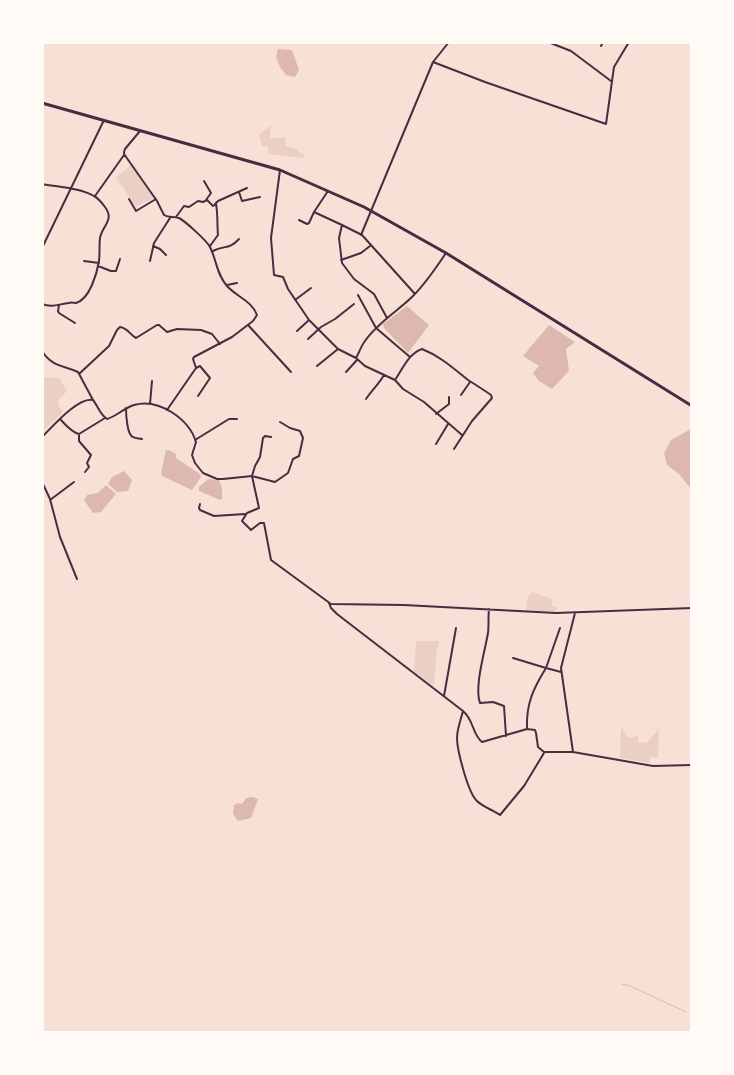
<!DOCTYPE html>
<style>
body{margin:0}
#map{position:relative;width:734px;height:1075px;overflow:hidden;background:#f7e1d7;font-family:Quicksand,sans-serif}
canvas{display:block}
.frame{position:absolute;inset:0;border:44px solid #fffaf5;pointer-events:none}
</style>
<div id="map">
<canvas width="734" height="1075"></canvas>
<div class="frame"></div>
</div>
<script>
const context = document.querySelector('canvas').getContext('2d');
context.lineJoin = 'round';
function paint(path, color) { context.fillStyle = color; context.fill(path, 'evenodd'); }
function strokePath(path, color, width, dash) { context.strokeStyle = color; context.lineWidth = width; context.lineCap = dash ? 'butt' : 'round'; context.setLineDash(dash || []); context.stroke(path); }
paint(new Path2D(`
 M271,125L270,138H286L285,146L297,149L299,152L305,155L303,158L269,154L268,147L262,146L259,135Z
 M131,165L153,198L136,207L116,177Z
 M43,377L59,378L67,391L59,399L58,404L63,412L43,431Z
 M532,592L553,599L552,605L555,607L558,606L555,612L526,610L527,599Z
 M416,641H439V647H437L434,686L414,672Z
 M621,726L628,738L638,736V742L646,743L659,729L658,758L650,757V763L620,758Z`), '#ebcfc5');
paint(new Path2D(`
 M278,49L292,50L299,70L295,77L286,75L280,67L276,57Z
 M407,306L429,325L408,353L384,328L383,324Z
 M549,325L575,342L566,349L569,371L552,389L539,381L533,373L539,366L523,356Z
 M691,429V489L679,474L667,465L664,453L671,440Z
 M166,450H169L176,454V458L200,474L201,477L192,490L162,476L161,473Z
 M124,471L132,480L128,491L117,492L108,484L112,477Z
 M208,479L219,480L222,488V499L220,500L199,491V487Z
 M106,485L116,494L101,512L93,513L84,500L87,495L98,493Z
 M252,797L258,799L251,818L238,821L233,814L234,805L238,803L242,804L246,798Z`), '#dcb8b0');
strokePath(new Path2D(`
 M622,984L630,986L686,1012
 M691,1013L692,1014`), '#dcb8b0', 1);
strokePath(new Path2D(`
 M548,42L571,51L611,81
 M601,46L603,42
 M433,62L485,82L606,124L614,67L629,42
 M140,131L125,149L124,152V154L157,201L164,215C169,218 173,216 179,218C185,221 207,241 210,247C217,261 216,273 227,286C237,297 252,301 257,315L253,321L232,337L194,357L193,359L196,368
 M280,170L271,238L274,275L283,277L288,289L309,320L338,349L356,358C359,353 361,346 365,341C377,323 398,311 413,296C426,283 436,268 446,253
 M204,181L211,193L206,200
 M42,184C58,187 80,188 94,196C98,198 102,203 105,207C115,220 102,226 100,238C99,246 100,253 99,261C97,273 90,299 76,303C74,303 71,302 69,303C59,304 52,308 42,304
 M239,192L242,201L260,197
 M95,196L124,155
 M129,199L136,211L156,199
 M215,204L218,201L247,188
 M314,212L342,225L362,235L415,294
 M176,217L184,206L189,207L198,201L203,202L207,200L213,206L216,204C218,214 217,225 218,235L210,246
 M299,220L307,224L309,223L314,212L328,191
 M342,225L339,238L342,263L354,279L374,294L387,318
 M361,235L433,62L449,42
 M153,246L160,249L166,255
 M42,248L104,120
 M213,251C224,245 229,250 239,239
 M341,260L361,253L370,246
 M84,261L99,263
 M150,261L154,243L170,218
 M98,266L111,271H116L120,259
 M227,285L237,283
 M358,295L376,328L410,357
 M295,300L311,288
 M59,305L58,311L59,313L75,323
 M248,325L291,372
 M297,331L309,320
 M308,339L321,327L335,319L354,304
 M42,351C52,367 63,365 78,372L93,400
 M356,358L365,366L395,380L403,389L424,402L462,435
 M317,366L338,349
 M346,372L357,360
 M79,374L109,346L117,330L120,327C128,328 130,335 136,338L157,325H159L167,332L177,329L201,330L212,334L220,344
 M395,380C402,370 409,353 422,349C440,356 453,368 468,380C476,385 484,390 491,395L492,398L472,421L454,449
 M461,395L470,382
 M366,399C372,390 379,384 384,375
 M150,404L152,381
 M126,408C126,414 127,435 133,437C136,439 139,438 142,439
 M167,410L196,368L200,366L210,378L198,396
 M436,414L449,404V397
 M60,419C66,425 71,432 79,434L105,418
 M79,434V441L91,455L87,463L89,467L85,472
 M42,437C53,426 78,397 93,400C98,406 100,415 107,419C117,416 124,408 134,405C159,398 189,419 196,442L192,455L195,463L203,473L217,479H223L252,476L275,482L288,473L293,459L299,456L303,438L300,431L290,428L280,422
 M271,437L265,436L263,438L260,457L255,466L252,476L259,508L247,513L242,521L251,530L260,523H264L271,560L331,604L404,605L556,613L692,608
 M195,440L229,419H237
 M436,444L448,424
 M42,482L50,499L60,537L77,579
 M50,500L74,482
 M200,504L199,508L200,510L214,516L245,514
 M329,603L331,608L337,614L463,711C474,720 472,734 482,742L527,729L535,730L536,733L538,747L544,752H573L653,766L692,765
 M489,609C488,617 489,625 488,633C485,651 474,687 480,703L493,702L504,706L506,736
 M513,658L546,668L560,628
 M444,696L456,628
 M463,711C461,719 457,729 457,738C457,750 468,793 477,801C483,807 493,810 500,815L524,786L544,753
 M527,729C526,704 533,689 546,668L561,672
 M573,752L561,668L575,613`), '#4a2c40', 2);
strokePath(new Path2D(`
 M42,103L280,170L364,207L446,253L692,406`), '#4a2c40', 3);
</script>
